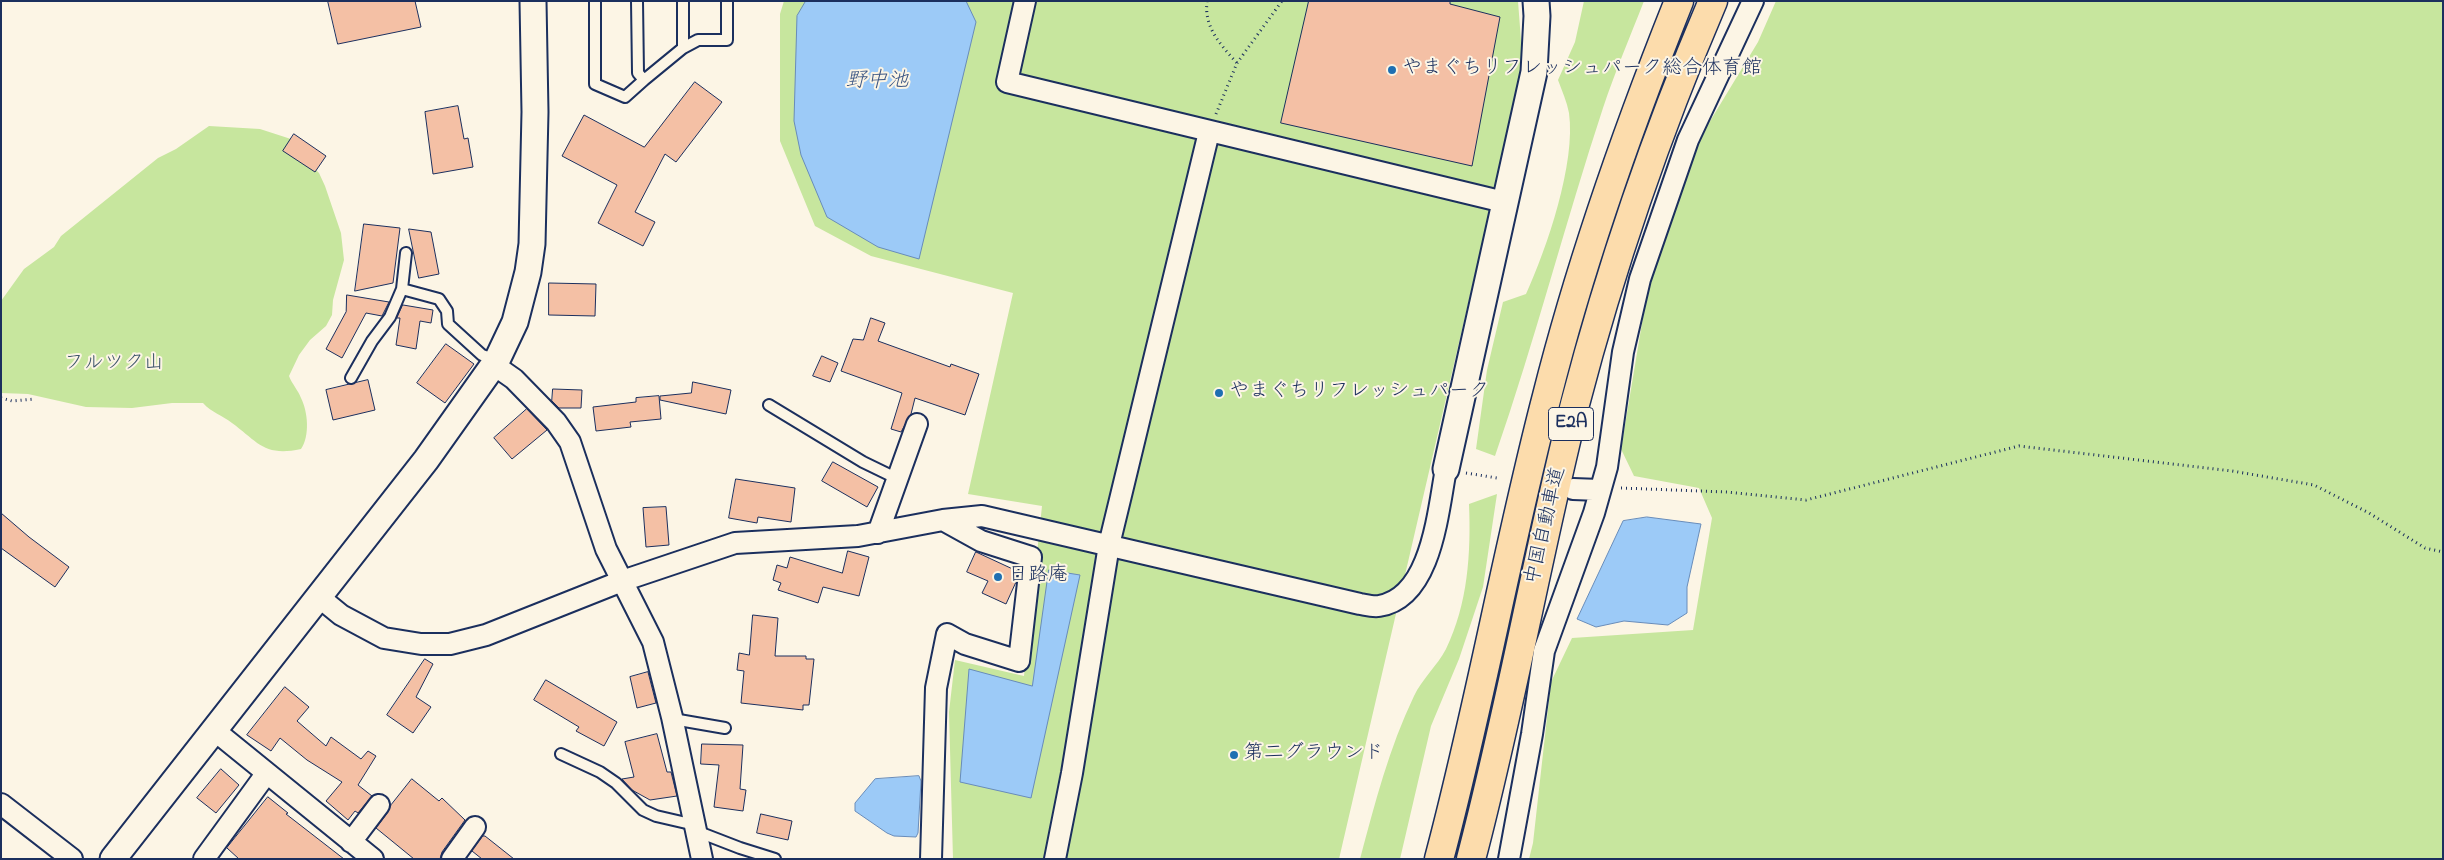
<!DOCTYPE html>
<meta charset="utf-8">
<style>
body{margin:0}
#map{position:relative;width:2444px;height:860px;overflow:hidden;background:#fcf5e5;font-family:"Indie Flower",sans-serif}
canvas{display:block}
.frame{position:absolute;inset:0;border:2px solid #1b2f5e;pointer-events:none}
</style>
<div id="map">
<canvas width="2444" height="860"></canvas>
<div class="frame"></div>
</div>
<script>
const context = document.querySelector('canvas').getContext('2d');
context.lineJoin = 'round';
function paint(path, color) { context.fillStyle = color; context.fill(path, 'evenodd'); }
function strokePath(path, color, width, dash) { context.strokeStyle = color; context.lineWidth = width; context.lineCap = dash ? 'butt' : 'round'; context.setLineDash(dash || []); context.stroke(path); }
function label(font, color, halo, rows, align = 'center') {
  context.font = font + ' "Indie Flower","Klee One",sans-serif'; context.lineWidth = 4; context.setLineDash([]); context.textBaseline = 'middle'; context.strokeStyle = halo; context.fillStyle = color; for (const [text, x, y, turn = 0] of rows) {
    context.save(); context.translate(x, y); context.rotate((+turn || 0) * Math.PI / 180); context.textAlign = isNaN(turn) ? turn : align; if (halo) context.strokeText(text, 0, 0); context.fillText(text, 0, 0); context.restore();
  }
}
paint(new Path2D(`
 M784,1H1518L1523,67L1339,859H953L949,712L955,660L1024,676L1042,506L968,494L1013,293L871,256L815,226L780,141V14Z
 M1584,1H1644C1630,37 1615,72 1603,108C1565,223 1535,341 1495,456L1476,449L1487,370L1503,302L1526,294C1547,248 1576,163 1569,113C1567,102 1562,91 1558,80L1575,42Z
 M1776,1H2443V859H1529L1533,843L1551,682L1572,638L1693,630L1712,518L1699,488L1634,476L1621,449L1647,293L1698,141L1758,42Z
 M209,126L260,129L294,140L300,154L319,173L325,186L341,233L344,260L333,300L332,315L326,326L310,340L299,355L289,376C292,384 298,390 301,398C308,412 310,436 301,449C264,457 258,442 232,423C222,415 212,413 203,403H172L132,408L86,407L28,394L1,393V301L24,269L54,247L61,236L158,158L176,149Z
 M1497,494L1483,587L1459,659L1431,726L1400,859H1360C1375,803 1389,748 1414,696C1422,679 1437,666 1446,649C1468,604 1471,553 1469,504Z`), '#c7e69e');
const water = new Path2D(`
 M806,1H966L976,22L919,259L878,247L827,217L801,155L794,121L797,16Z
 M1647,517L1701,524L1687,587V613L1668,625L1624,621L1596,627L1577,619L1623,521Z
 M1049,570L1080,575L1031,798L960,782L969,669L1032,686Z
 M919,776L921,781L918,833L916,837L894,836L887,833L855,811V803L875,779Z`);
paint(water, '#9ccaf7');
strokePath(water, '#688cba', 1);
const building = new Path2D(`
 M328,1H415L421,27L338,44Z
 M1309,1H1450V4L1500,17L1472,166L1281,123Z
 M695,82L722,102L676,162L665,154L635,212L655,222L643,246L598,223L617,185L562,156L584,115L644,147Z
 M458,106L464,139L468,138L473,167L433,174L425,112Z
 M294,134L326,156L315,172L283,151Z
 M364,224L400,228L393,283L355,291Z
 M409,229L431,232L439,274L419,278Z
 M549,283L596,284L595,316L549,315Z
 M347,295L389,302L382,316L366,313L342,358L326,349L346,312Z
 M403,305L433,310L431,323L420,321L416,349L396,345L400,318H397Z
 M871,318L885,323L878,341L950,367L951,364L979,374L965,415L915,398L911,414L901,432L891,429L902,393L841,371L853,339L863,340Z
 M446,344L474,364L445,403L417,383Z
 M822,356L838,363L830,382L813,376Z
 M368,380L375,410L333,420L326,390Z
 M693,382L731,390L726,414L660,400V396L691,393Z
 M553,389L582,390L581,408H559L552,401Z
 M659,396L661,419L630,422L631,427L596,431L593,407L636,402V398Z
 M527,409L547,430L512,459L494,438Z
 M833,462L878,487L867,507L822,481Z
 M736,479L795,488L791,522L758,517L757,523L729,518Z
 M666,507L669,545L646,547L643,508Z
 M1,513L29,537L69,567L55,587L1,548Z
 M848,551L869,557L859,596L823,587L818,603L778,590L781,583L773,580L777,565L787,568L790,557L842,573Z
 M976,552L1017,571L1016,582L1006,604L982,593L988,581L967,572Z
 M753,615L778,618L775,656H806V659H814L809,705H803V710L741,703L744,671L737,670L739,653L749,655Z
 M425,659L433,664L416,697L431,707L413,733L387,715Z
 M648,672L656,703L637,708L630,677Z
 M546,680L617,722L604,746L576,731L579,727L534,700Z
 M285,687L309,707L297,721L326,746L331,737L361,759L368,751L376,756L358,785L372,796L358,813L355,811L348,820L326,801L342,782L307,760L280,738L271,751L247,735Z
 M657,734L667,772H671L677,796L650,800L632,790L622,779L634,777L625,742Z
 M702,744L743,745L740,789L746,790L743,811L714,807L719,765L701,764Z
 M221,769L239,785L216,813L197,798Z
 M412,779L439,801L442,798L465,820L442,852L440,859H414L376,828L388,812L391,805Z
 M268,797L288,813L286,814L344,859H239L227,848Z
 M761,814L792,821L788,840L757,833Z
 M483,836H485L514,859H482L472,851Z`);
paint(building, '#f4c0a5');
strokePath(building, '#1b2f5e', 1);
const service = new Path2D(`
 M595,1V84L625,97L644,80L638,73L637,1
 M683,1V48
 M644,80L683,48L698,40H727V1
 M402,289L406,253
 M351,378L372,341L390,317L402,289L439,299L447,311L448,324L482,355L497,360
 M769,405L863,462L898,479
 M673,719L725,728
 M561,754L600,772L616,783L643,810L656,816L695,825
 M696,831L740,848L775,859`);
const minor = new Path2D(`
 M1025,1L1007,82L1504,202
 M494,365L514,379L556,422L570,442L606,549L653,642L672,717L702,859
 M1573,489L1600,490
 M878,533L917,424
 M319,597L341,615L384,638L421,644H450L486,635L622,581L735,543L858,536L943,520L982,516L1360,604C1366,605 1373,607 1379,606C1432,598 1438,510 1446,469
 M214,730L373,859
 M1,804L72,859
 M351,842L379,805
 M204,859L266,774
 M452,859L475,827
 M931,859L936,688L947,634L965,644L1019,661L1031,557L981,541L943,520
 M1055,859L1072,773L1109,545L1209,132
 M1509,859L1532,734L1544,651L1594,513L1607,467L1623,352L1640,279L1688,140L1753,1`);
const tertiary = new Path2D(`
 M1446,469L1534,72L1537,16L1536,1
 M113,859L426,460L497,360L515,322L528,272L532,244L535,112L533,1`);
const motorway = new Path2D(`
 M1439,859C1480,706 1507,549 1547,396C1581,261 1627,131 1679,1
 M1471,859C1511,708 1537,555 1575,404C1611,266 1657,132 1713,1`);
strokePath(service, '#1b2f5e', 14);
strokePath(minor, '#1b2f5e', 24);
strokePath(tertiary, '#1b2f5e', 29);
strokePath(motorway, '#1b2f5e', 31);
strokePath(new Path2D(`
 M1207,1C1204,28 1220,44 1237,63
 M1216,114L1237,63L1282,1
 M1,398L12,401L35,399
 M1466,473L1497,478
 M1621,488L1726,492L1806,500L2019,446L2232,471L2314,485L2369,513L2425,548L2443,552`), '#1b2f5e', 3, [1, 4]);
strokePath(service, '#fcf5e5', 10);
strokePath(minor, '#fcf5e5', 20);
strokePath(tertiary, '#fcf5e5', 25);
strokePath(motorway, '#fcdcac', 28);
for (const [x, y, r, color] of [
 [1392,70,5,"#1f6fb2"],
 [1219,393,5,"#1f6fb2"],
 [998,577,5,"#1f6fb2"],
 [1234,755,5,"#1f6fb2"]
]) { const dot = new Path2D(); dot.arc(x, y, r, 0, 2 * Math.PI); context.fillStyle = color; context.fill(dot); strokePath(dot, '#fcf5e5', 2); }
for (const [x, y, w] of [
 [1571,424,45]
]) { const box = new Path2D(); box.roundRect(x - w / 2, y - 16.5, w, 33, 4); context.fillStyle = '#fcf5e5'; context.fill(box); strokePath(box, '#1b2f5e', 1); }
label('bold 19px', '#1b2f5e', null, [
 ["E2A",1571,424]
]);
label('20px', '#1b2f5e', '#fcf5e5', [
 ["やまぐちリフレッシュパーク総合体育館",1402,70],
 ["やまぐちリフレッシュパーク",1229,393],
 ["日路庵",1008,577],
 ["第二グラウンド",1244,755]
], 'left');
label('20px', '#3d546b', '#fcf5e5', [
 ["フルツク山",114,365]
]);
label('20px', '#1b2f5e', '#fcf5e5', [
 ["中国自動車道",1547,526,-77]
]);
label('italic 21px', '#3b5684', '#fcf5e5', [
 ["野中池",877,83]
]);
</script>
